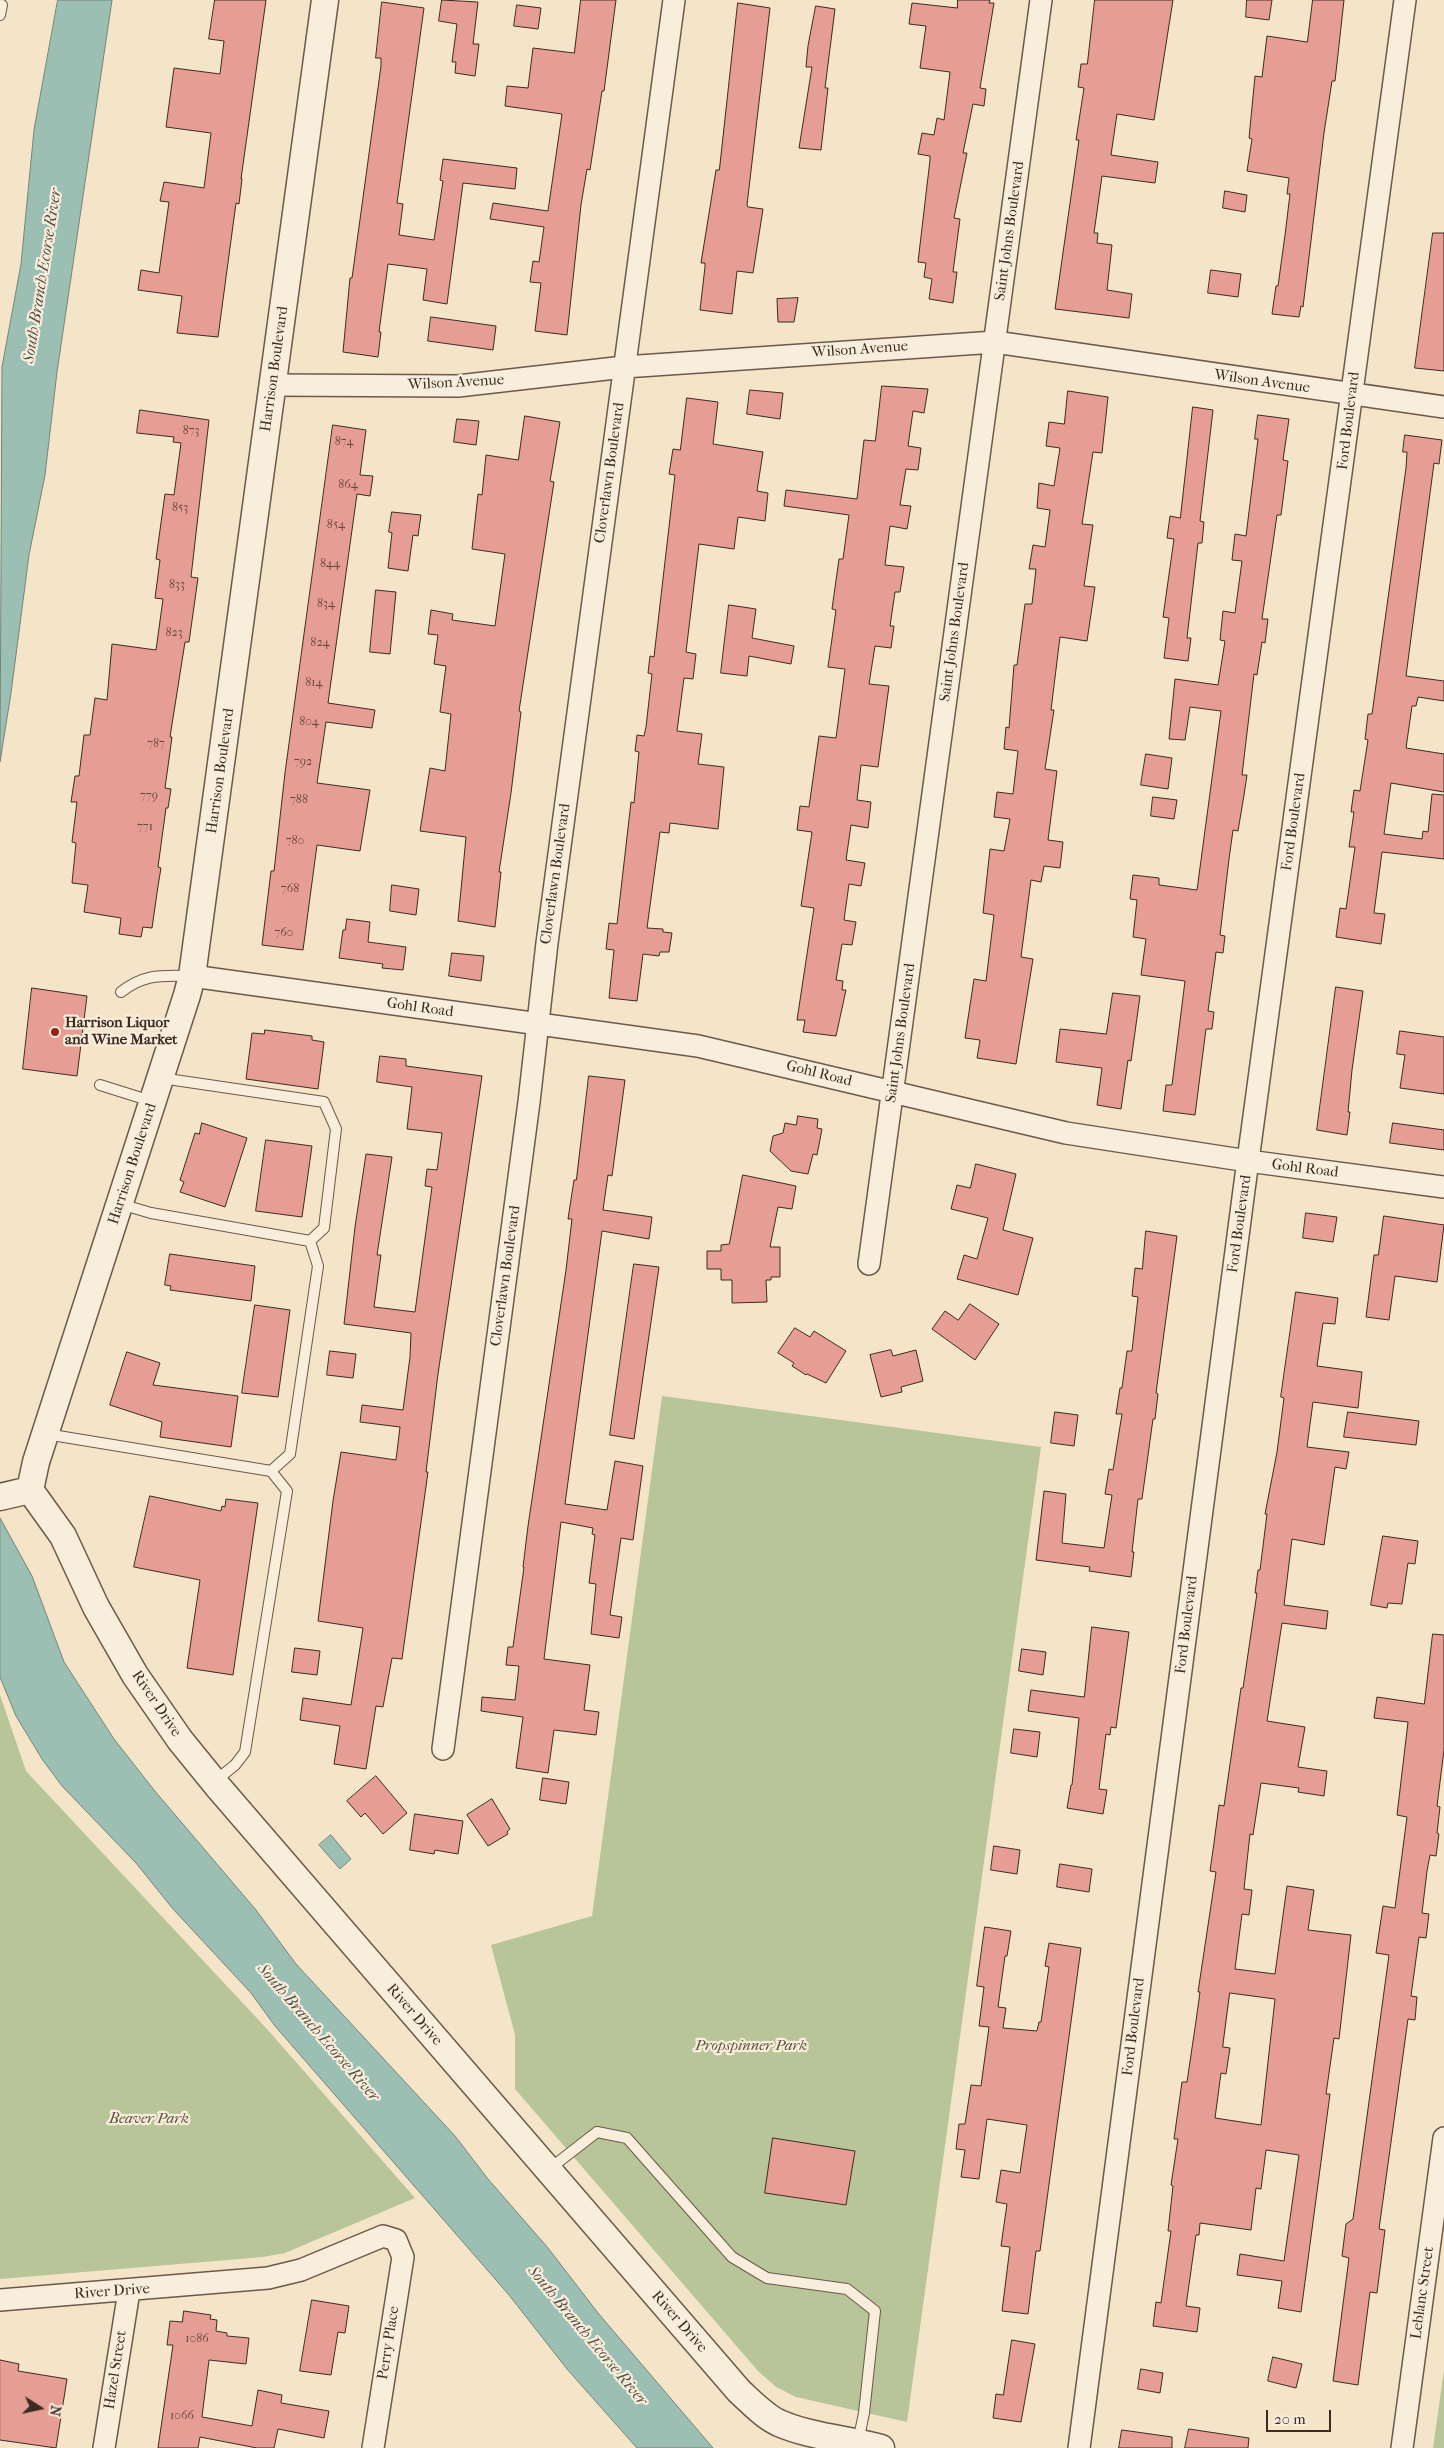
<!DOCTYPE html>
<style>
body{margin:0}
#map{position:relative;width:1444px;height:2448px;overflow:hidden;background:#f4e5c8;font-family:"IM FELL French Canon",serif}
canvas{display:block}
.north{position:absolute;left:15px;top:2383px;width:50px;height:50px;-webkit-text-stroke:4px #f8eedb;paint-order:stroke;rotate:100deg;font-size:14px;font-weight:700;line-height:20px;text-align:center;color:#3d2a20}
.north::after{content:'';display:block;margin:auto;width:18px;height:22px;background:#3d2a20;clip-path:polygon(50% 0,100% 100%,50% 72%,0 100%)}
.scale{position:absolute;left:1266px;top:2410px;width:65px;height:22px;box-sizing:border-box;border:2px solid #3d2a20;border-top:0;padding-left:6px;font-size:15px;line-height:18px;white-space:nowrap;color:#3d2a20;-webkit-text-stroke:4px #f8eedb;paint-order:stroke}
</style>
<div id="map">
<canvas width="1444" height="2448"></canvas>
<div class="north">N</div>
<div class="scale">20 m</div>
</div>
<script>
const context = document.querySelector('canvas').getContext('2d');
context.lineJoin = 'round';
function paint(path, color) { context.fillStyle = color; context.fill(path, 'evenodd'); }
function strokePath(path, color, width, dash) { context.strokeStyle = color; context.lineWidth = width; context.lineCap = dash ? 'butt' : 'round'; context.setLineDash(dash || []); context.stroke(path); }
function label(font, color, halo, rows, align = 'center') {
  context.font = font + ' "IM FELL French Canon",serif'; context.lineWidth = 4.5; context.setLineDash([]); context.textBaseline = 'middle'; context.strokeStyle = halo; context.fillStyle = color; for (const [text, x, y, turn = 0] of rows) {
    context.save(); context.translate(x, y); context.rotate((+turn || 0) * Math.PI / 180); context.textAlign = isNaN(turn) ? turn : align; if (halo) context.strokeText(text, 0, 0); context.fillText(text, 0, 0); context.restore();
  }
}
paint(new Path2D(`
 M662,1396L1041,1447L907,2422L796,2397L776,2387L758,2371L515,2089V2035L491,1945L592,1916Z
 M0,1695L26,1771L267,2029L415,2198L285,2253L263,2257L0,2279Z
 M1444,2370V2448H1433Z`), '#b8c599');
const water = new Path2D(`
 M58,0H112L57,372L45,475L29,555L11,693L0,762L2,367L21,264L34,130Z
 M0,1518L32,1576L64,1662L114,1739L154,1790L256,1910L296,1964L455,2136L488,2179L548,2248L598,2313L713,2448H637L567,2369L509,2295L275,2026L251,1993L173,1909L136,1863L62,1786L42,1759L16,1716L0,1677Z
 M331,1835L351,1859L340,1869L319,1845Z`);
paint(water, '#9cbfb4');
strokePath(water, '#768379', 1);
const building = new Path2D(`
 M215,0H266L241,179H242L239,204L236,203L218,337L177,333L182,296L138,290L141,270L159,273L169,202L160,201L164,182L204,188L211,133L166,127L174,68L220,74L224,41L209,39Z
 M442,0L478,2L473,44H479L475,76L455,73L456,62H452L457,24L439,21Z
 M581,0H616L604,91H602L590,170L587,169L581,205L567,335L535,331L541,283L530,282L533,261L539,262L544,227L490,219L493,203L548,211L562,114L505,106L507,86L528,88L533,48L574,53Z
 M958,0H990L989,3H994L980,88L986,89L984,106L973,104L963,153H967L954,218L960,219L953,272H957L953,303L929,299L932,279L924,277L926,263L918,262L930,160V156L918,154L922,133L934,135L937,118L944,120L950,72L920,68L926,26L909,24L912,3L957,8Z
 M1095,0H1173L1154,120L1117,114L1111,155L1158,162L1155,183L1102,176L1094,233H1098L1097,243L1112,245L1107,290L1132,294L1129,318L1055,309L1079,140H1076L1084,88L1078,87L1081,64H1087Z
 M1247,0H1272L1269,20L1246,17Z
 M1313,0H1344L1335,81H1332L1324,133L1303,307L1301,306L1299,317L1272,314L1276,286H1278L1285,235L1290,194H1287L1289,178L1247,171L1252,139L1249,138L1255,76L1262,77L1267,36L1307,42Z
 M382,2L424,8L397,203L403,204L399,235L434,240L443,181L440,180L443,159L517,168L515,189L463,183L447,304L423,300L427,269L388,264L379,332H381L378,357L343,352L350,278H352L381,66V58H376Z
 M738,3L770,8L747,205L748,207L763,209L753,273L737,271L732,314L700,310L705,267V263H701L716,170H719Z
 M517,5L541,8L538,29L514,26Z
 M816,6L835,9L825,88H828L821,150L799,148L812,67H806L808,46Z
 M1225,191L1247,195L1245,212L1223,208Z
 M1433,233H1444V371L1415,368Z
 M1211,270L1241,274L1238,297L1208,293Z
 M798,298L794,322H778L777,299Z
 M431,317L496,326L493,350L428,341Z
 M882,386L928,389L924,413L913,411L908,446L921,448L918,470L906,469L900,505L911,506L907,529L890,526L885,565L904,567L900,592H895L890,626H894L891,648L875,646L869,684L889,686L878,767L861,765L857,800L871,802L868,828L851,825L846,860L865,863L861,886L849,884L844,920L856,922L852,945L842,944L836,980L843,981L842,990H846L836,1036L803,1032L805,1020H797L814,908L801,906L812,832L797,830L800,806L809,807L819,736L836,738L845,669L828,667L836,610L832,609L839,559H843L849,515L784,506L786,490L857,499L864,440L875,441Z
 M750,390L783,393L780,419L747,414Z
 M1068,391L1108,397L1102,453L1093,452L1082,524L1093,525L1084,586L1095,587L1087,641L1060,637L1051,710H1054L1045,769L1057,771L1048,840L1063,842L1060,868L1044,866L1041,882L1031,880L1021,957L1033,959L1016,1064L977,1058L980,1040L965,1038L974,979L986,981L994,915L983,913L990,849L1004,851L1010,819L994,817L997,792L1013,794L1018,751L1004,749L1006,727L1009,728L1014,665H1017L1025,604H1032L1036,569H1029L1033,545L1045,547L1050,510L1037,508L1039,483L1054,486L1060,448L1046,446L1049,422L1064,424Z
 M687,398L718,402L713,444L763,452L757,491L768,493L765,521L738,517L734,549L699,544L686,652L696,654L693,679L684,678L677,731L702,734L698,764L724,767L718,829L670,823L669,833L660,832L647,928L663,929V932L672,933L669,952H660L659,956L643,954L637,1001L609,998L614,950L606,949L609,923L617,924L631,802L634,803L639,752L635,751L637,735L644,736L646,727L652,674L648,673L650,656L654,657L655,648L675,475L669,474L673,449L680,450Z
 M1193,407L1213,410L1200,521L1204,522L1202,543H1198L1187,638H1191L1188,661L1164,658L1169,618L1163,617L1174,539L1167,538L1170,516L1180,518Z
 M140,410L209,420L191,577L198,578L189,642H185L170,737H172L165,788L171,789L168,808H166L158,867L161,868L158,886L152,928L143,927L141,937L119,934L121,918L84,912L88,885L72,883L76,843L72,842L77,802H71L75,776H79L84,735H90L95,698L107,700L112,644L156,650L163,599L155,598L160,560L156,559L165,494L174,495L181,443L173,442L174,437L137,433Z
 M1258,415L1289,419L1283,460L1288,461L1281,515H1277L1262,619H1268L1265,643L1262,642L1257,675L1254,674L1242,775H1247L1244,795L1238,831L1233,830L1229,859L1220,935L1225,936L1223,953L1216,952L1215,961L1208,1011L1214,1012L1212,1029H1206L1195,1115L1163,1111L1166,1085H1172L1185,981L1141,975L1146,939L1133,937L1137,900L1130,899L1133,875L1159,878V885L1197,890L1221,711L1190,707L1185,740L1169,739L1175,679L1218,685L1225,641L1220,640L1223,611L1235,613L1242,561L1232,560L1235,534L1246,536L1258,439H1255Z
 M525,416L560,422L550,481L554,482L519,711L521,712L511,793L499,872H501L495,927L458,921L466,837L420,831L430,768L445,771L451,714L440,712L446,666L434,664L438,635L428,634L431,610L453,614L452,620L495,626L505,554L472,549L478,494L482,495L486,455L518,460Z
 M457,419L479,421L476,445L454,442Z
 M333,425L366,430L360,475L373,476L370,496L357,494L328,703L375,710L372,728L326,722L317,783L370,790L360,851L317,845L303,950L262,945L271,871H274L285,773Z
 M1405,435L1442,440L1439,464L1434,463L1406,676L1444,681V701L1418,697L1416,706H1412L1406,748L1444,754V792L1391,783L1384,834L1422,839L1423,831L1428,832L1432,794L1444,795V859L1382,852L1374,913L1385,914L1381,944L1336,937L1340,908L1346,909L1355,847H1349L1354,812H1351L1354,790L1360,791L1368,740L1365,739L1368,714H1372L1406,468L1407,452H1403Z
 M392,512L421,515L418,536L413,535L408,571L388,568L392,533L389,532Z
 M376,590L396,592L390,654L370,652Z
 M729,605L756,609L752,638L794,646L791,664L749,656L747,676L721,673Z
 M1146,754L1172,758L1168,789L1141,785Z
 M1153,797L1177,800L1174,819L1151,816Z
 M392,885L419,889L416,915L390,911Z
 M347,919L370,922L368,942L406,947L403,970L382,968L383,964L339,958L343,930H345Z
 M452,953L484,956L481,981L449,976Z
 M1336,987L1363,991L1352,1070L1348,1112H1350L1347,1135L1317,1130Z
 M32,988L87,996L77,1076L23,1069Z
 M1113,993L1140,996L1131,1061L1128,1060L1121,1109L1097,1105L1102,1068L1056,1062L1060,1029L1106,1034Z
 M265,1030L312,1036V1040L324,1042L318,1089L246,1079L252,1033L264,1034Z
 M1400,1031L1444,1037V1094L1400,1088L1405,1055L1397,1054Z
 M380,1056L406,1059V1066L482,1076L438,1374L426,1472H428L402,1659L392,1658L383,1707L376,1706L366,1769L334,1764L340,1726L300,1720L303,1698L351,1705L363,1628L318,1621L333,1501L341,1452L396,1460L400,1427L360,1422L362,1405L403,1410L410,1357L411,1333L344,1324L355,1227L366,1154L392,1157L377,1255H381L374,1307L415,1312L432,1187L425,1186L427,1169L437,1170L442,1133L407,1129L412,1087L377,1082Z
 M589,1076L625,1080L612,1176L608,1175L603,1210L652,1217L649,1239L602,1231L565,1504L607,1510L615,1461L643,1466L633,1540L621,1538L610,1615L622,1617L619,1638L591,1634L596,1584L589,1583L595,1535L592,1534L593,1528L561,1522L544,1659L590,1665L584,1710L599,1712L596,1735L554,1730L548,1773L516,1768L523,1717L481,1711L482,1697L515,1700L519,1666L506,1665L508,1647H513L524,1567H523L528,1526L566,1270L572,1219H568L574,1180H576Z
 M798,1116L818,1119L817,1128L822,1129L817,1155L813,1154L808,1174L791,1171L770,1151L773,1136L783,1133L785,1123L796,1125Z
 M202,1123L247,1138L225,1207L180,1192L184,1182L180,1180L195,1133L199,1134Z
 M1393,1123L1444,1130V1150L1390,1143Z
 M266,1140L312,1146L302,1217L256,1211Z
 M976,1164L1016,1174L1003,1230L1033,1238L1018,1295L957,1279L964,1255L977,1259L988,1218L951,1209L957,1185L970,1188Z
 M743,1175L796,1186L792,1209L778,1207L770,1247H780V1277H771V1280H766L767,1302L732,1303V1280H721V1269H707V1251H721V1245L729,1244Z
 M1306,1213L1337,1217L1333,1242L1303,1238Z
 M1384,1216L1444,1225L1437,1282L1395,1276L1389,1320L1366,1317L1374,1255H1378Z
 M1146,1231L1177,1236L1156,1393L1158,1394L1155,1419H1153L1142,1499H1138L1132,1552H1134L1131,1577L1089,1571L1090,1567L1036,1560L1044,1491L1066,1494L1062,1543L1104,1548L1112,1495L1105,1494L1109,1469L1113,1470L1122,1414H1116L1120,1388H1122L1127,1351H1132L1138,1297L1132,1296L1135,1268L1142,1269Z
 M170,1254L255,1266L251,1301L170,1290L171,1286L165,1285Z
 M634,1264L659,1267L634,1439L610,1435Z
 M1296,1292L1338,1298L1335,1324L1323,1323L1317,1366L1362,1372L1358,1408L1313,1402L1307,1447L1349,1452L1346,1469L1335,1467L1324,1545L1292,1539L1284,1605L1328,1611L1326,1629L1282,1623L1267,1721L1305,1727L1298,1767L1327,1771L1324,1796L1298,1792L1299,1788L1261,1783L1253,1835L1250,1834L1244,1889L1252,1890L1249,1915L1242,1914L1235,1969L1275,1974L1287,1886L1314,1890L1308,1930L1351,1935L1339,2039L1334,2038L1326,2094H1330L1301,2312L1278,2308L1282,2281L1237,2275L1240,2254L1284,2261L1299,2155L1266,2150L1261,2189L1256,2188L1251,2230L1200,2223L1199,2235H1196L1186,2306L1200,2308L1197,2332L1153,2326L1156,2302L1161,2303L1171,2231H1168L1173,2186L1171,2185L1178,2139H1174L1182,2082H1187L1196,2021L1200,1992H1198L1216,1872L1210,1871L1214,1843L1219,1805L1224,1806L1241,1688H1243L1257,1593H1255L1258,1570H1260L1267,1514H1265L1277,1452L1284,1398L1281,1397ZM1230,1993L1275,1999L1261,2125L1215,2118L1221,2073L1226,2074L1230,2048L1223,2047Z
 M970,1304L999,1324L975,1360L932,1329L945,1311L958,1320Z
 M255,1305L290,1310L278,1397L242,1393Z
 M795,1328L810,1337L814,1331L846,1351L826,1383L807,1374L806,1375L792,1366L794,1363L778,1353Z
 M891,1350L893,1356L916,1350L923,1381L901,1387L902,1392L881,1397L870,1355Z
 M330,1351L356,1354L353,1378L327,1375Z
 M127,1352L160,1363L153,1385L238,1396L231,1447L160,1437L162,1422L110,1405Z
 M1055,1412L1078,1415L1074,1446L1051,1443Z
 M1348,1412L1419,1421L1416,1445L1344,1437Z
 M150,1496L221,1511L222,1506L225,1507L226,1499L258,1503L233,1675L187,1668L200,1580L134,1567Z
 M1383,1536L1418,1541L1415,1564L1408,1563L1402,1604L1388,1603L1387,1608L1371,1605Z
 M1092,1627L1129,1632L1116,1728L1111,1727L1110,1735L1106,1734L1099,1789L1107,1790L1103,1814L1067,1808L1071,1785H1072L1079,1718L1028,1711L1031,1690L1084,1697Z
 M1433,1634L1444,1635V1750L1437,1806L1440,1807L1437,1833L1439,1834L1436,1856L1430,1855L1427,1871L1422,1913L1429,1914L1426,1938L1419,1937L1411,1996L1417,1997L1415,2020L1408,2019L1379,2229L1385,2230L1377,2293L1370,2292L1358,2385L1333,2381L1349,2258L1342,2256L1346,2224L1353,2219L1389,1955L1376,1953L1383,1906L1395,1908L1407,1817L1397,1815L1408,1722L1374,1718L1377,1697L1424,1704Z
 M295,1648L320,1651L317,1675L292,1672Z
 M1022,1649L1046,1652L1043,1675L1019,1671Z
 M1014,1729L1040,1732L1037,1757L1011,1753Z
 M376,1776L407,1813L383,1834L365,1813L361,1817L347,1801Z
 M543,1778L569,1782L566,1804L540,1800Z
 M492,1799L510,1829L507,1832L508,1834L488,1846L467,1815Z
 M415,1814L463,1821L458,1854L435,1850L434,1854L410,1850Z
 M994,1846L1020,1850L1017,1874L991,1870Z
 M1060,1864L1092,1869L1089,1892L1057,1887Z
 M985,1927L1011,1931L1007,1956H1005L998,2007L1006,2008L1003,2028L1037,2031L1039,2022H1041L1049,1967L1045,1966L1049,1943L1081,1948L1040,2251H1036L1028,2314L1002,2311L1010,2247L1001,2246L1007,2204L996,2202L1001,2170L1020,2173L1027,2125L987,2119L979,2179L961,2177L965,2150L956,2149L959,2124H965L971,2085L981,2086L989,2027L979,2026L984,1987L977,1986Z
 M773,2138L855,2151L846,2205L765,2193Z
 M312,2300L349,2306L345,2333L338,2332L331,2375L300,2371Z
 M184,2311L211,2315L210,2319L217,2320L216,2331L227,2333V2336L249,2338L246,2364L209,2360L202,2417L252,2426L258,2390L282,2395L281,2403L329,2411L324,2438L278,2429L274,2448H257L200,2437L198,2448H158L173,2345H167L170,2321L182,2322Z
 M1012,2340L1035,2344L1021,2422L993,2418L996,2394L1003,2395Z
 M1273,2357L1302,2364L1296,2388L1268,2381Z
 M0,2360L19,2364L18,2371L67,2379L56,2448L0,2440Z
 M1141,2369L1163,2373L1160,2393L1138,2389Z
 M1189,2429L1249,2438L1248,2448H1185Z
 M1122,2430L1172,2437V2448H1119Z`);
paint(building, '#e69d94');
strokePath(building, '#3d2a20', 1);
const service = new Path2D(`
 M0,5H2L0,15
 M121,992C145,973 162,976 191,976
 M161,1078L324,1102L336,1129L324,1228L310,1241
 M100,1085L151,1101
 M120,1204L151,1213L310,1241L318,1266L290,1454L271,1471
 M46,1434L271,1471L287,1491L245,1752L235,1765L215,1781
 M548,2170L597,2132L627,2138L732,2257L767,2278L847,2289L875,2311L864,2413L858,2442`);
const minor = new Path2D(`
 M272,385L458,386L624,367L995,342L1444,407
 M192,976L698,1046L1066,1133L1248,1161L1444,1187
 M869,1264L1041,0
 M443,1749L529,1102L547,943L674,0
 M0,2300L268,2278L301,2270L383,2236L396,2240L403,2257L373,2448
 M104,2448L129,2291
 M1079,2448L1244,1190L1405,0
 M1402,2448L1444,2138`);
const tertiary = new Path2D(`
 M30,1490L36,1462L187,995L192,976L325,0
 M30,1490L63,1536L96,1607L135,1675L180,1740L219,1788L739,2391C751,2402 764,2416 779,2423C811,2437 848,2439 881,2448
 M0,1497L30,1490`);
strokePath(service, '#6b594a', 12);
strokePath(minor, '#6b594a', 24);
strokePath(tertiary, '#6b594a', 29);
strokePath(service, '#f8eedb', 10);
strokePath(minor, '#f8eedb', 21);
strokePath(tertiary, '#f8eedb', 26);
for (const [x, y, r, color] of [
 [55,1032,5,"#8f2418"]
]) { const dot = new Path2D(); dot.arc(x, y, r, 0, 2 * Math.PI); context.fillStyle = color; context.fill(dot); strokePath(dot, '#f8eedb', 2); }
label('12px', '#67473d', null, [
 ["873",191,431],
 ["874",344,442],
 ["864",348,485],
 ["853",180,508],
 ["854",336,525],
 ["844",330,564],
 ["833",177,585],
 ["834",326,604],
 ["823",174,633],
 ["824",320,643],
 ["814",314,683],
 ["804",309,722],
 ["787",156,744],
 ["792",303,762],
 ["779",149,796],
 ["788",299,800],
 ["771",145,827],
 ["780",295,841],
 ["768",290,889],
 ["760",284,933],
 ["1086",197,2339],
 ["1066",182,2416]
]);
label('15px', '#3d2a20', '#f8eedb', [
 ["Saint Johns Boulevard",1010,231,-82],
 ["Wilson Avenue",860,350,-4],
 ["Harrison Boulevard",275,369,-82],
 ["Wilson Avenue",1262,382,8],
 ["Wilson Avenue",456,383,-3],
 ["Ford Boulevard",1349,421,-83],
 ["Cloverlawn Boulevard",610,473,-82],
 ["Saint Johns Boulevard",955,632,-82],
 ["Harrison Boulevard",221,771,-82],
 ["Ford Boulevard",1294,822,-82],
 ["Cloverlawn Boulevard",556,874,-82],
 ["Gohl Road",420,1008,8],
 ["Saint Johns Boulevard",901,1033,-82],
 ["Gohl Road",819,1074,14],
 ["Harrison Boulevard",133,1164,-72],
 ["Gohl Road",1305,1169,7],
 ["Ford Boulevard",1240,1224,-82],
 ["Cloverlawn Boulevard",506,1276,-82],
 ["Ford Boulevard",1187,1625,-83],
 ["River Drive",156,1704,56],
 ["River Drive",414,2015,49],
 ["Ford Boulevard",1134,2027,-83],
 ["River Drive",112,2292,-4],
 ["Leblanc Street",1423,2293,-82],
 ["River Drive",679,2322,49],
 ["Perry Place",389,2343,-81],
 ["Hazel Street",116,2370,-81]
]);
label('bold 15px', '#3d2a20', '#f8eedb', [
 ["Harrison Liquor",65,1023],
 ["and Wine Market",65,1040]
], 'left');
label('italic 15px', '#5c513e', '#f8eedb', [
 ["Propspinner Park",751,2046],
 ["Beaver Park",149,2119]
]);
label('italic 16px', '#554f45', '#f8eedb', [
 ["South Branch Ecorse River",43,276,-81],
 ["South Branch Ecorse River",318,2033,49],
 ["South Branch Ecorse River",587,2336,50]
]);
</script>
